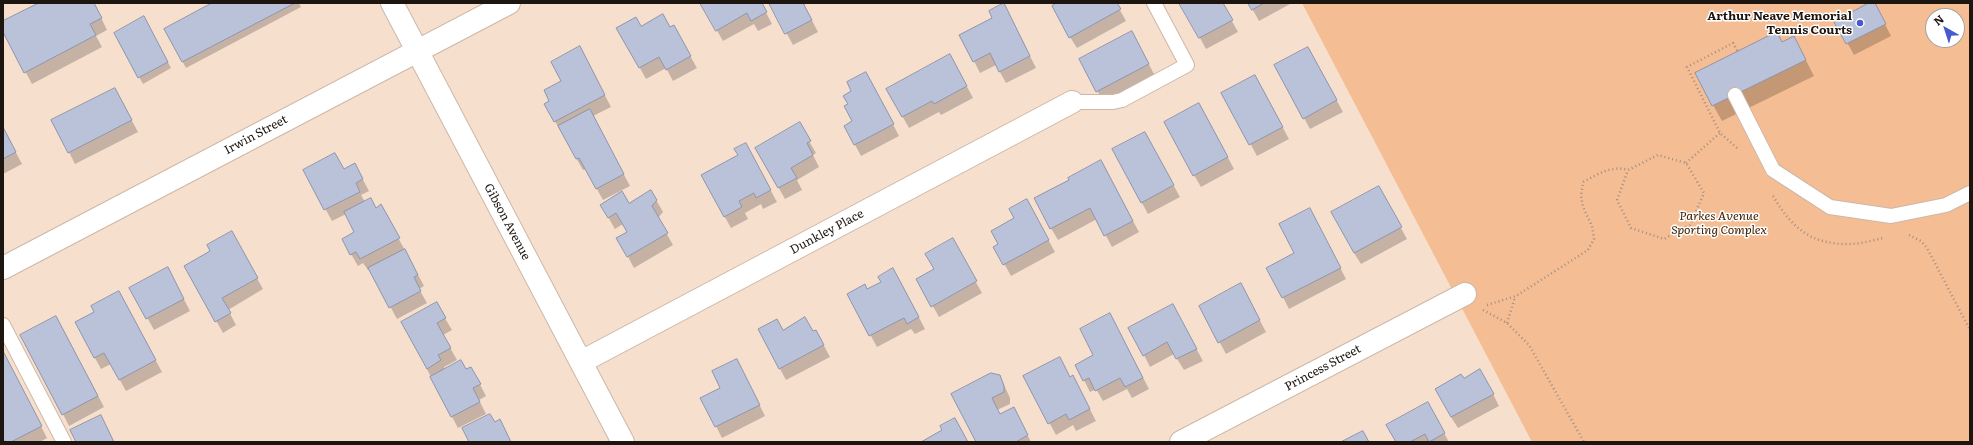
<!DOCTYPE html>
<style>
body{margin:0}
#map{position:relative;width:1973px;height:445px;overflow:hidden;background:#f7dfce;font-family:Literata,serif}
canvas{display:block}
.frame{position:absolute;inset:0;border:4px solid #1d150f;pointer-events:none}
.north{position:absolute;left:1925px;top:8px;width:40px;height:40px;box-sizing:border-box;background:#fff;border:1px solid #a5a19f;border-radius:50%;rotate:321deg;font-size:11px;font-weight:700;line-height:16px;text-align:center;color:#1d150f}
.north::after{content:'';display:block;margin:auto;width:14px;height:18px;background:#465bcf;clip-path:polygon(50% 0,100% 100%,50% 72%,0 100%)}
</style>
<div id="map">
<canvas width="1973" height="445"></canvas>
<div class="frame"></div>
<div class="north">N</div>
</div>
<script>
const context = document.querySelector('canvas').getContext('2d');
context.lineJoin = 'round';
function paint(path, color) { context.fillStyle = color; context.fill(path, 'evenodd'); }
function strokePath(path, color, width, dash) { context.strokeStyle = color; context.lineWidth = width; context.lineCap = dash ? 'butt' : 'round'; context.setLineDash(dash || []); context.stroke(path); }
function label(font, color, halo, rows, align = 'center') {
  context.font = font + ' Literata,serif'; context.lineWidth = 3; context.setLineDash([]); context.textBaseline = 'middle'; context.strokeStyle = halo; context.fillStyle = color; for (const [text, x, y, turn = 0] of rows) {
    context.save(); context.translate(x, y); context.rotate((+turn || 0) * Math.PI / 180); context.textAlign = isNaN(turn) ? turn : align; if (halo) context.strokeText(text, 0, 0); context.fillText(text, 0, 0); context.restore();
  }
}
paint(new Path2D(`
 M1302,3H1970V442H1532ZM1933,16H1957V40H1933Z`), '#f5bd93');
paint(new Path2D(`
 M41,3H94L107,30L96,36L102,47L32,84L3,30V22Z
 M215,3H299L301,7L186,68L165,29Z
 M701,3H761L772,24L758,31L754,24L723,41Z
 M770,3H808L804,5L818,32L793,45Z
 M1059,3H1116L1126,21L1077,48L1070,37Z
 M1181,3H1222L1238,32L1206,49Z
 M1249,3H1289L1290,4L1259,21Z
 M1871,3H1874L1891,36L1854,55L1836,22Z
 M1010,16L1036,68L1006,83L996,65L980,73L974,61Z
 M144,18L171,68L143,84L115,34Z
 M641,27L670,28L680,38L697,68L673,81L666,68L646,79L640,68Z
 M1794,37L1814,76L1722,121L1713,105L1782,43Z
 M1138,43L1155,76L1104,103L1080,59Z
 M586,59L611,107L593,116L630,186L603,200L586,169L583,170L545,104L551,101L562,81Z
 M1315,60L1343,112L1310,129L1304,118Z
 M956,66L973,98L941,115L939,112L909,128L887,89Z
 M872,84L899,136L861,156L845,126L853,122L849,104Z
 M1261,88L1289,139L1257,156L1223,93Z
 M115,89L138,132L75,164L69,152Z
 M1206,116L1234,169L1201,187L1194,175Z
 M799,124L816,153L813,155L819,167L797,180L802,190L785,199L756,148Z
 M3,128L22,164L3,174Z
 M1151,144L1180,197L1148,214L1142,203Z
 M752,156L777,202L763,209L761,204L745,213L748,219L731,228L702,176Z
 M304,170H344L361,176L369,191L361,195L365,202L387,217L424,286L419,289L427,303L397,319L370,269L368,270L363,263L358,266L351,254L356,233L346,214L332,221Z
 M1107,173L1139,232L1112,247L1097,219L1058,240L1051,228Z
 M651,191L663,212L658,218L673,245L634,268L618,238L628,233L623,224L615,229L601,205L629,204Z
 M1385,199L1407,239L1361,264L1354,253Z
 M1033,212L1055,252L1011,276L995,247L1000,245Z
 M1316,221L1346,279L1289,309L1268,268L1296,253Z
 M231,232L263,289L228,310L236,325L223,333L185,266L211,251Z
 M952,240L982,293L939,317L918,280L935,270Z
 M174,280L190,311L154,330L131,288Z
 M900,281L925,329L915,334L911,329L877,347L848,294Z
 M1247,296L1266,332L1226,354L1200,306Z
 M125,303L162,372L126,391L111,364L101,369L76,323Z
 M443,315L452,330L443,335L457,360L444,367L446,370H466L477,379L486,396L479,400L486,414L458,428L402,322Z
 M56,317L104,407L69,426L63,414Z
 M1179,317L1203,361L1184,370L1174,354L1150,367L1144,355Z
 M1116,326L1149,389L1132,398L1127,389L1103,401L1096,389L1090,392L1084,380L1095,355Z
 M759,330L813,332L822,342L830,357L786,380Z
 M3,352L47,438L40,442H5L3,438Z
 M737,360L765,416L722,438L716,426Z
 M1000,376L1010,398V404L997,410L1000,415L1020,420L1031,442H977Z
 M1025,377L1070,378L1079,388L1096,421L1076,431L1073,425L1056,435Z
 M1463,380L1487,382L1499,406L1458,428L1451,417Z
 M1434,415L1449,442H1397Z`), '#0003');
const building = new Path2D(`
 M39,3H94L102,18L90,24L96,35L24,73L3,32V21Z
 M212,3H295L182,62L164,29Z
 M700,3H762L767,12L751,21L747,13L716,31Z
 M769,3H803L812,20L785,34Z
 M1004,3L1030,56L999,72L990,53L973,62L959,35L992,18L989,11Z
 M1057,3H1117L1121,9L1069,38L1052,6Z
 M1179,3H1223L1233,20L1199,38Z
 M1248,3H1264L1252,10Z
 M1869,3H1875L1886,24L1846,44L1834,22Z
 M663,14L670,27L674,25L691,56L666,70L659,57L639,68L616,28L636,17L641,26Z
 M144,16L168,62L138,78L114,33Z
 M1132,31L1149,64L1096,92L1079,59Z
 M1777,32L1782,42L1794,36L1806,60L1712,106L1695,73Z
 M580,46L605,95L554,122L544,104L549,101L544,90L561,81L551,62Z
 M1308,47L1337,100L1303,119L1274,65Z
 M950,54L967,86L934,104L932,101L902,117L886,89Z
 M866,72L894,124L854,145L844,126L852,121L844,106L848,104L843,96L851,91L847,82Z
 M1255,75L1283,127L1249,145L1221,93Z
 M115,88L132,120L68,153L51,120Z
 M1199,103L1228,157L1193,176L1164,122Z
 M590,109L624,174L596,189L579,158L576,159L558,126Z
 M800,122L811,141L807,143L813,155L791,168L797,178L778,188L755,148Z
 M3,127L16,152L3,159Z
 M1145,132L1174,185L1141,203L1112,149Z
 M746,143L771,190L756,198L754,193L739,201L742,207L724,217L701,175L738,155L734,149Z
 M335,153L344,169L355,163L363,179L356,183L360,192L324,210L303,170Z
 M1101,160L1133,221L1104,236L1090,208L1050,229L1034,198L1069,180L1068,178Z
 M1379,186L1402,227L1354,253L1331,212Z
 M651,190L657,200L652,206L668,233L627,257L616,238L627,232L616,213L608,218L600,205L622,191L629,203Z
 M371,198L376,208L381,204L400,238L360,259L356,252L350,255L342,239L354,232L344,212Z
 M1027,199L1049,240L1003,265L993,247L998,244L991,231L1014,218L1009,209Z
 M1310,208L1341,268L1282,298L1266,268L1294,253L1279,224Z
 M232,231L258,278L222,298L231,313L215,322L184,266L210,251L207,245Z
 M953,238L977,281L931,307L916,279L934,269L925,254Z
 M405,249L418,275L414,277L421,291L389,308L368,268Z
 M168,267L184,299L146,319L129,288Z
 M893,268L919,317L907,324L904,318L869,336L847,294L865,284L867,289L881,282L878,277Z
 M1241,283L1260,320L1218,343L1199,306Z
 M119,291L156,360L119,380L104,353L94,358L75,322L94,312L91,306Z
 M437,302L446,318L437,323L451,348L438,355L441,360L427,369L401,322Z
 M1173,304L1197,349L1176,359L1167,342L1143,356L1128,328Z
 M1110,313L1143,378L1125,387L1120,378L1095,391L1089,378L1083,381L1075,365L1093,355L1080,329Z
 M56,316L98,396L62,415L20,335Z
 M805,317L813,331L816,330L824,345L779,369L758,329L777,319L783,330Z
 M3,351L42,426L11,442L3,441Z
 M1060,357L1070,377L1073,375L1090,409L1069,420L1066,414L1048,424L1023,376Z
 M737,359L760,405L715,427L700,398L720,388L712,371Z
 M461,360L466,369L471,367L481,384L473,388L480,402L451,417L430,377Z
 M1480,369L1494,394L1451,417L1435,389L1461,374L1464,378Z
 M991,373L1000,375L1004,386V392L992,398L1000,414L1014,407L1028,435L1016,442H976L951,394Z
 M1428,402L1445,433L1429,442L1425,434L1410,442H1396L1386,425Z
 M490,414L495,422L500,419L511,442H469L462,428Z
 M101,415L114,442H76L70,430Z
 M955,418L968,442H921L942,430L940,426Z
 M1363,431L1369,442H1341Z`);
paint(building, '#bac2da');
strokePath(building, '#8d94ac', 1);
const service = new Path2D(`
 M1735,95L1773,170L1830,207L1891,216L1946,205L1970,193
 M1072,102H1113L1122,100L1187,65L1154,3
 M3,325L64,442`);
const minor = new Path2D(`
 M392,3L623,442
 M3,268L509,3
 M581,362L1072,102
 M1181,442L1465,294`);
strokePath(service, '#cdb7a6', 16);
strokePath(minor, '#cdb7a6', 24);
strokePath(new Path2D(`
 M1737,148L1720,133L1687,67L1733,43L1738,52
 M1686,163L1720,133
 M1773,196C1792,228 1811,245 1850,244C1861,244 1873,240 1884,238
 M1909,235L1921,241L1927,248L1970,330
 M1487,305L1516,296L1588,250L1594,239L1592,226L1583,207L1581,196L1583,182C1598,174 1612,165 1628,170L1658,155L1686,163L1704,193L1690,225L1664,239L1631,228L1617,200L1628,170
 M1483,310L1507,323L1529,345L1584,442
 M1507,323L1515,297`), '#a18f82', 2.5, [1, 3]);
strokePath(service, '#fff', 14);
strokePath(minor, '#fff', 22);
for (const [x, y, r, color] of [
 [1860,23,4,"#465bcf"]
]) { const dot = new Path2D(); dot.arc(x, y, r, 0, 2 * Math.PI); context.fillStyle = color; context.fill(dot); strokePath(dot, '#fff', 1.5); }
label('bold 12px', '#1d150f', '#fff', [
 ["Arthur Neave Memorial",1852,16],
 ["Tennis Courts",1852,30]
], 'right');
label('12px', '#1d150f', '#fff', [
 ["Irwin Street",256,135,-28],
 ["Gibson Avenue",507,222,62],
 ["Dunkley Place",827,232,-28],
 ["Princess Street",1323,368,-28]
]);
label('italic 12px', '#402103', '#fff', [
 ["Parkes Avenue",1719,216],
 ["Sporting Complex",1719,230]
]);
</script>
